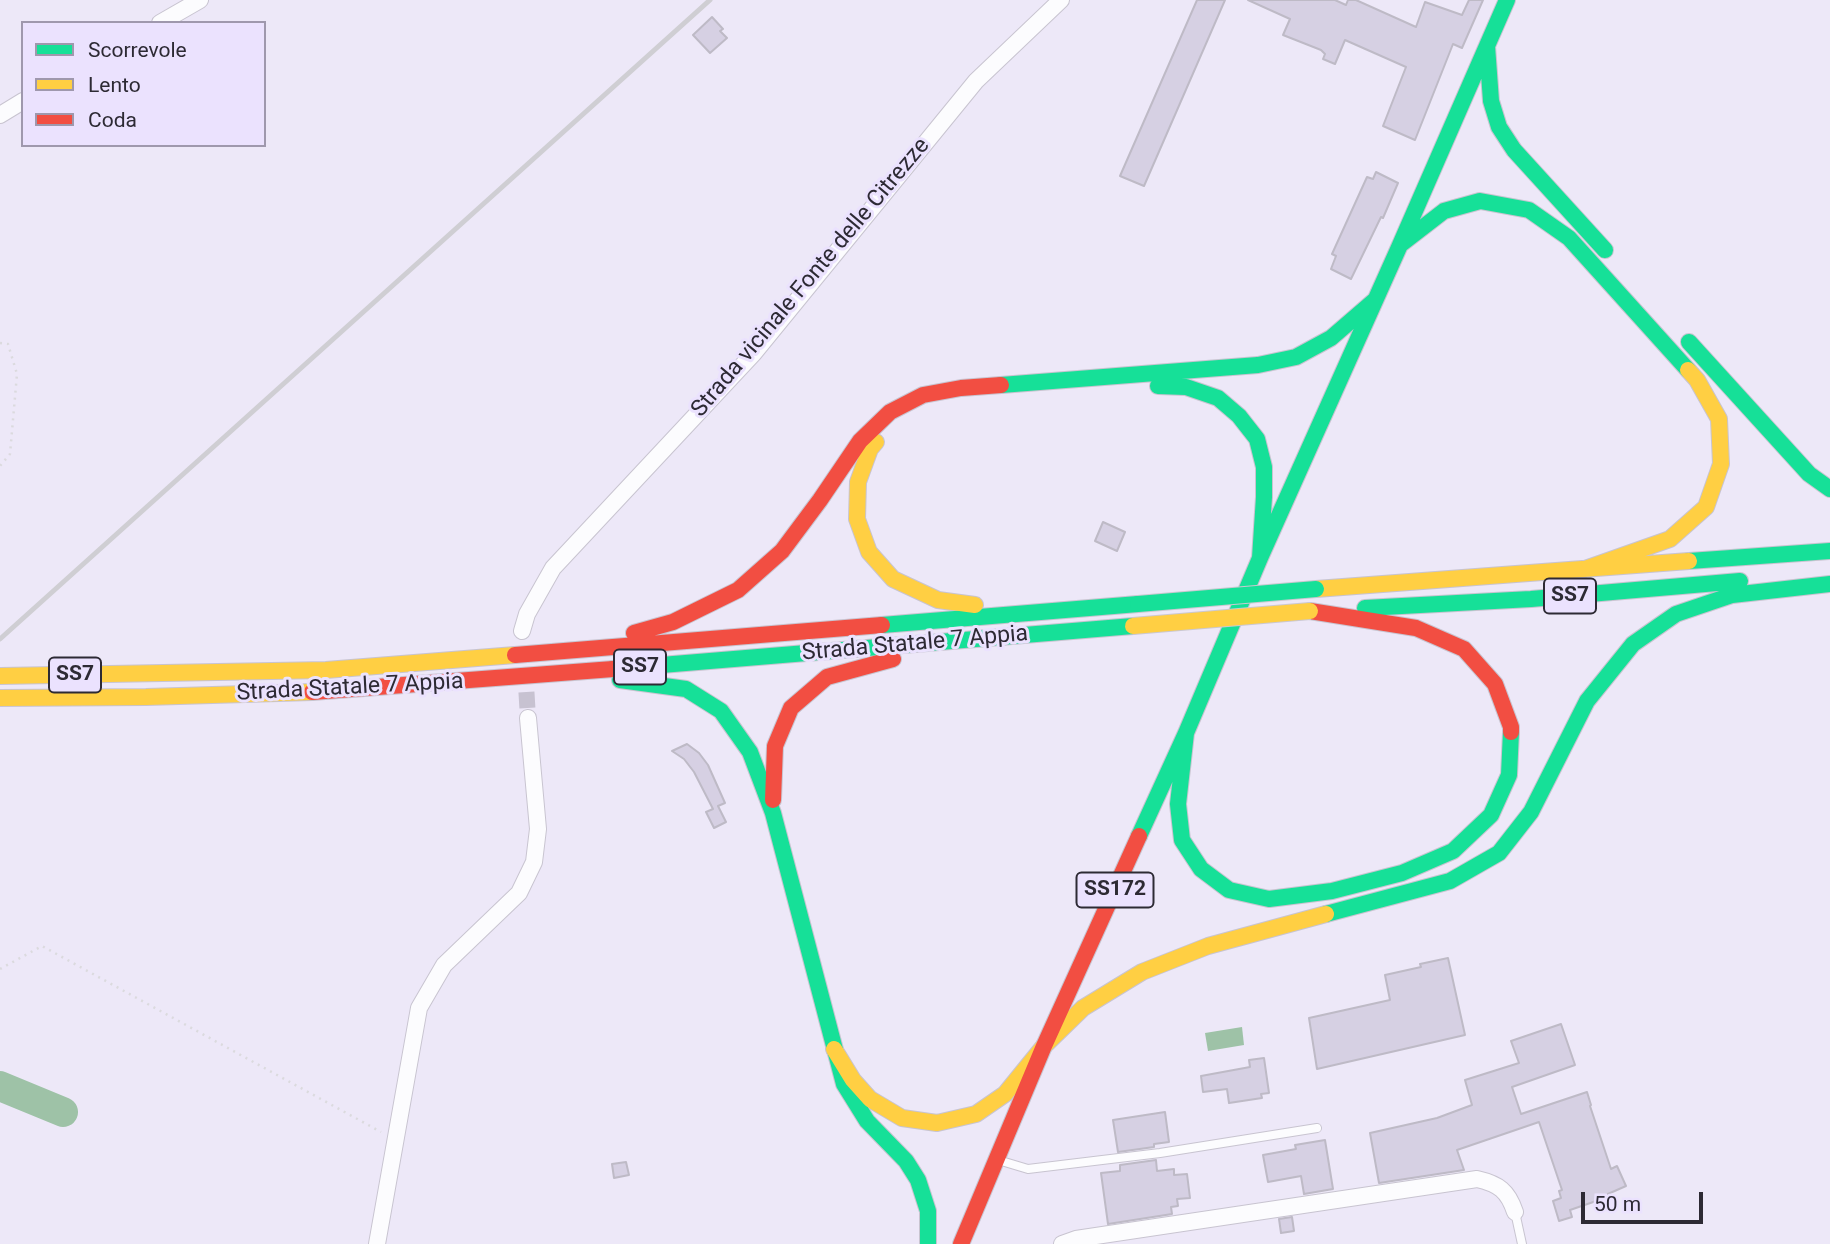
<!DOCTYPE html>
<style>
body{margin:0}
#map{position:relative;width:1830px;height:1244px;overflow:hidden;background:#ede8f8;font-family:Roboto,sans-serif}
canvas{display:block}
.legend{position:absolute;left:21px;top:21px;width:245px;height:126px;box-sizing:border-box;background:#ebe2fe;border:2px solid #9f98ad;margin:0;padding:9px 12px;list-style:none;font-size:21px;color:#2d2a34}
.legend li{display:flex;align-items:center;gap:14px;height:35px}
.legend b{width:35px;border:2px solid #9f98ad}
.scale{position:absolute;left:1581px;top:1192px;width:122px;height:32px;box-sizing:border-box;border:4px solid #2d2a34;border-top:0;padding-left:9px;font-size:21px;line-height:24px;white-space:nowrap;color:#2d2a34;-webkit-text-stroke:5px #ebe2fe;paint-order:stroke}
</style>
<div id="map">
<canvas width="1830" height="1244"></canvas>
<ul class="legend">
<li><b style="height:9px;background:#16e098"></b>Scorrevole</li>
<li><b style="height:9px;background:#ffcf43"></b>Lento</li>
<li><b style="height:9px;background:#f24e42"></b>Coda</li>
</ul>
<div class="scale">50 m</div>
</div>
<script>
const context = document.querySelector('canvas').getContext('2d');
context.lineJoin = 'round';
function paint(path, color) { context.fillStyle = color; context.fill(path, 'evenodd'); }
function strokePath(path, color, width, dash) { context.strokeStyle = color; context.lineWidth = width; context.lineCap = dash ? 'butt' : 'round'; context.setLineDash(dash || []); context.stroke(path); }
function label(font, color, halo, rows, align = 'center') {
  context.font = font + ' Roboto,sans-serif'; context.lineWidth = 6; context.setLineDash([]); context.textBaseline = 'middle'; context.strokeStyle = halo; context.fillStyle = color; for (const [text, x, y, turn = 0] of rows) {
    context.save(); context.translate(x, y); context.rotate((+turn || 0) * Math.PI / 180); context.textAlign = isNaN(turn) ? turn : align; if (halo) context.strokeText(text, 0, 0); context.fillText(text, 0, 0); context.restore();
  }
}
paint(new Path2D(`
 M1242,1027L1244,1045L1208,1051L1205,1033Z`), '#9ec2a7');
strokePath(new Path2D(`
 M0,1086L63,1112`), '#9ec2a7', 30);
const building = new Path2D(`
 M1197,0H1225L1144,186L1120,176Z
 M1248,0H1335L1346,5L1348,0H1356L1416,27L1425,2L1462,15L1469,0H1483L1462,48L1453,44L1415,140L1383,126L1406,67L1345,40L1335,64L1323,59L1325,54L1321,50L1283,35L1290,19Z
 M712,17L723,29L720,31L727,38L710,53L693,35Z
 M1376,172L1398,183L1383,218L1381,217L1351,279L1331,269L1336,256L1332,254L1367,177L1373,179Z
 M1103,522L1125,532L1117,551L1095,541Z
 M687,744L699,753L708,765L725,803L718,806L726,822L714,828L706,812L713,809L694,772L684,759L672,751Z
 M1448,958L1465,1035L1317,1069L1309,1018L1390,1000L1385,975L1421,967L1420,964Z
 M1561,1024L1575,1065L1512,1087L1521,1114L1587,1092L1591,1105L1590,1106L1611,1169L1617,1166L1626,1186L1601,1197L1602,1199L1570,1210L1572,1217L1559,1221L1553,1201L1561,1198L1559,1191L1562,1190L1539,1122L1457,1150L1464,1170L1379,1183L1370,1133L1437,1118L1472,1105L1465,1080L1519,1063L1511,1041Z
 M1264,1058L1269,1093L1261,1094L1262,1098L1229,1103L1227,1089L1203,1092L1201,1076L1250,1067L1249,1060Z
 M1165,1112L1169,1142L1154,1144V1147L1118,1152L1113,1120Z
 M1325,1140L1333,1189L1304,1194L1301,1176L1268,1182L1263,1155L1296,1149L1295,1145Z
 M1156,1160L1157,1171L1174,1169V1175L1187,1174L1190,1198L1177,1199L1178,1206L1171,1207L1172,1214L1108,1224L1101,1173L1120,1171V1165Z
 M626,1162L629,1175L614,1178L612,1164Z
 M1292,1217L1294,1231L1281,1233L1279,1219Z`);
paint(building, '#d6d0e3');
strokePath(building, '#bebac6', 2);
strokePath(new Path2D(`
 M525,668L528,718`), '#c7c2d1', 16, [16, 8]);
const lane = new Path2D(`
 M998,1160L1028,1169L1160,1153L1317,1128
 M1515,1212L1522,1244`);
const street = new Path2D(`
 M160,23L200,0
 M0,115L23,101
 M522,631L527,614L553,568L754,353L976,81L1061,0
 M377,1244L419,1008L444,965L519,893L534,862L538,829L528,718
 M1062,1244L1076,1239L1477,1179C1499,1184 1508,1191 1515,1212`);
const fast = new Path2D(`
 M1487,46L1491,101L1499,127L1514,150L1605,250
 M1400,245L1507,0
 M1400,245L1444,211L1480,201L1529,210L1569,238L1688,370
 M1689,342L1809,474L1830,489
 M1001,385L1258,365L1296,357L1331,338L1375,300
 M1158,386L1186,387L1218,398L1239,416L1257,439L1264,467V497L1260,558
 M1689,561L1830,551
 M1365,608L1531,599L1740,581
 M882,625L1138,604
 M613,669L1133,626
 M620,680L686,689L721,711L750,752L773,813L844,1084L867,1121L906,1161L918,1180L928,1211V1244
 M1186,733L1178,804L1182,840L1201,869L1229,890L1269,899L1332,891L1402,873L1453,851L1491,815L1509,775L1511,732
 M1139,836L1186,733L1260,558L1400,245
 M1326,914L1450,881L1499,853L1531,812L1587,701L1633,644L1676,614L1732,595L1830,584`);
const slow = new Path2D(`
 M876,442L870,449L858,482L857,519L869,552L893,579L938,600L975,605
 M1585,569L1670,539L1706,507L1721,464L1719,419L1697,380L1688,370
 M1316,589L1689,561
 M0,676L326,670L515,655
 M0,698L146,697L312,692
 M834,1049L853,1080L870,1099L902,1118L937,1123L976,1114L1005,1094L1044,1046L1083,1008L1142,972L1208,946L1326,914`);
const jam = new Path2D(`
 M1310,611L1416,628L1464,649L1495,684L1511,727V732
 M634,633L673,622L738,590L782,551L820,500L860,441L890,412L923,395L961,388L1001,385
 M515,655L882,625
 M312,692L613,669
 M773,800L775,746L791,708L827,677L893,659
 M961,1244L1044,1046L1139,836`);
strokePath(lane, '#c8c4d0', 10);
strokePath(street, '#c8c4d0', 18);
strokePath(fast, '#c8c4d0', 18);
strokePath(slow, '#c8c4d0', 18);
strokePath(jam, '#c8c4d0', 18);
strokePath(new Path2D(`
 M0,343L8,344L17,374L10,454L0,466
 M0,969L42,946L381,1132`), '#dbdade', 2.5, [2, 5]);
strokePath(lane, '#fcfcfe', 8);
strokePath(street, '#fcfcfe', 16);
strokePath(fast, '#16e098', 16);
strokePath(slow, '#ffcf43', 16);
strokePath(jam, '#f24e42', 16);
strokePath(new Path2D(`
 M0,639L710,0`), '#cfced3', 5);
const fastBridge = new Path2D(`
 M1138,604L1316,589`);
const slowBridge = new Path2D(`
 M1133,626L1310,611`);
strokePath(fastBridge, '#cbc8d0', 18, []);
strokePath(slowBridge, '#cbc8d0', 18, []);
strokePath(fastBridge, '#16e098', 16);
strokePath(slowBridge, '#ffcf43', 16);
for (const [x, y, w] of [
 [1570,596,52],
 [640,667,52],
 [75,675,52],
 [1115,890,77]
]) { const box = new Path2D(); box.roundRect(x - w / 2, y - 17.5, w, 35, 5); context.fillStyle = '#ebe2fe'; context.fill(box); strokePath(box, '#2d2a34', 2); }
label('bold 21px', '#2d2a34', null, [
 ["SS7",1570,596],
 ["SS7",640,667],
 ["SS7",75,675],
 ["SS172",1115,890]
]);
label('23px', '#2d2a34', '#ebe2fe', [
 ["Strada vicinale Fonte delle Citrezze",811,278,-50],
 ["Strada Statale 7 Appia",915,644,-5],
 ["Strada Statale 7 Appia",350,688,-3]
]);
</script>
